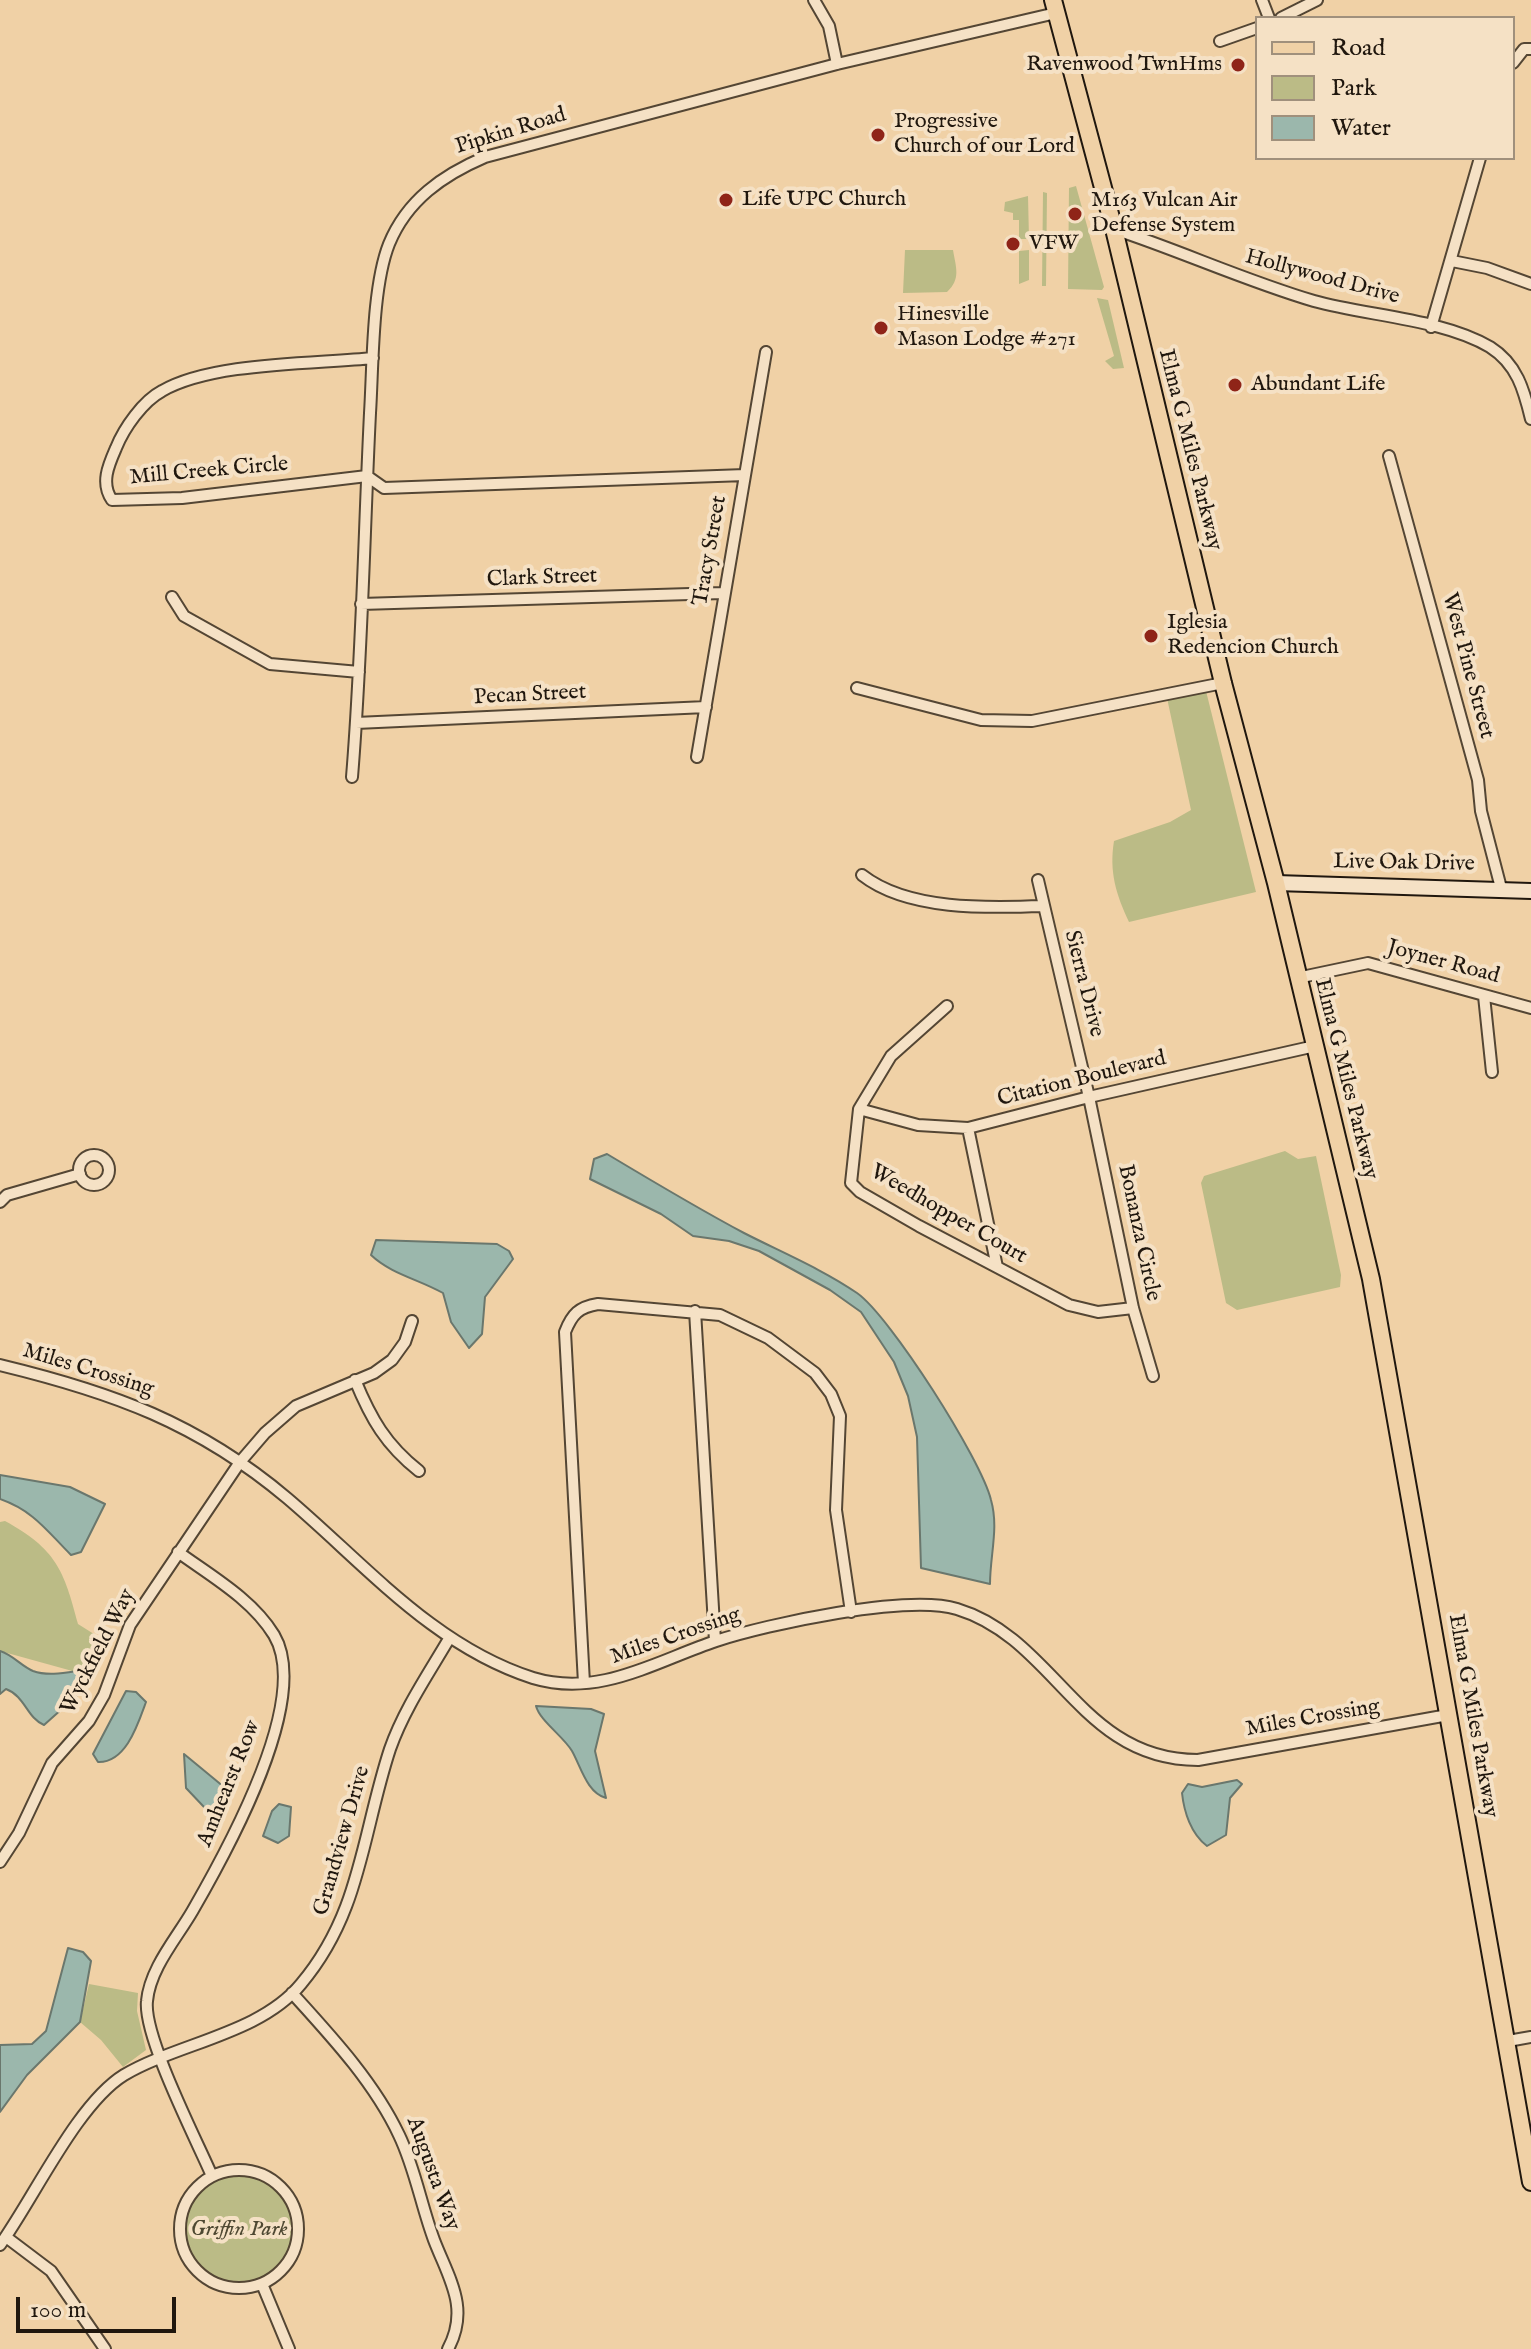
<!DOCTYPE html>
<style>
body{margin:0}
#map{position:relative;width:1531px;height:2349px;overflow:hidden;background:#f0d1a6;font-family:"IM FELL English",serif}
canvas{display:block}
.legend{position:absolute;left:1255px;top:16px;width:260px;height:144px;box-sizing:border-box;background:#f5e1c5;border:2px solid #a0907c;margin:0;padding:10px 14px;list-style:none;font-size:24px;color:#20170e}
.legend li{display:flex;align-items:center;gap:16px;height:40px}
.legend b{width:40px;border:2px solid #a0907c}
.scale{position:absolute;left:16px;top:2297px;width:160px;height:36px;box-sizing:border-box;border:4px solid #20170e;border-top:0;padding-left:10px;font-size:24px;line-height:28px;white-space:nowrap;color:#20170e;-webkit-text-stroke:6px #f5e1c5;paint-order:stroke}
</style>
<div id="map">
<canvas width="1531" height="2349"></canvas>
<ul class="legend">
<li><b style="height:10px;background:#f0d1a6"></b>Road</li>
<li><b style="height:22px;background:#bbbb86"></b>Park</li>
<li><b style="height:22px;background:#9bb7ac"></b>Water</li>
</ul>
<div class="scale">100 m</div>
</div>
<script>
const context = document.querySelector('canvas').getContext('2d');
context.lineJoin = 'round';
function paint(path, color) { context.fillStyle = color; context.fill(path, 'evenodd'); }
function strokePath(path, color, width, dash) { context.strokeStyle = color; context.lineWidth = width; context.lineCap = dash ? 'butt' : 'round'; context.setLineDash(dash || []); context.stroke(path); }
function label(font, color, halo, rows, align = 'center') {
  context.font = font + ' "IM FELL English",serif'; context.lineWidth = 8; context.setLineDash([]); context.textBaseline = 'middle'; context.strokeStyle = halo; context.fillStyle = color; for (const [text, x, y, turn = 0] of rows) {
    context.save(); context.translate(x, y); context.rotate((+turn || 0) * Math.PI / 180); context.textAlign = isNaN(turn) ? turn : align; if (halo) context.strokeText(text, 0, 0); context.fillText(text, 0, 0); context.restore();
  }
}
paint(new Path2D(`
 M1076,186L1104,287L1102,290L1068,289L1069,188Z
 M1043,192L1047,193L1046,286H1042Z
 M1028,196L1029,239H1019V220H1013V213L1004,211L1005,202Z
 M905,250H953C956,268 961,279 947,292L903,293Z
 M1029,250V280L1019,284V251Z
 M1097,298L1108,300L1124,368L1113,369L1105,361L1114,356Z
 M1206,691L1256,892L1129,922C1116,894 1109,872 1114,841L1170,822L1191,810L1167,698Z
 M1285,1151L1298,1159L1316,1156L1341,1275L1340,1287L1237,1310L1226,1303L1201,1183L1204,1176Z
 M5,1521C56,1549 64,1570 78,1624L105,1641L94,1677L0,1651V1522Z
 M89,1984L138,1993L137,2011L146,2050L123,2067L101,2040L80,2022Z
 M184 2230a54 54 0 1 1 108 0a54 54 0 1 1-108 0Z`), '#bbbb86');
const water = new Path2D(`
 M607,1154C652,1181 697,1208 744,1233C781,1252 822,1269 857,1293C890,1316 981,1459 991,1500C999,1528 990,1555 990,1584L921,1568L917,1437L908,1396L894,1362L861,1312L830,1290L759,1251L729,1241L693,1236L661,1214L590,1179L594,1159Z
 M376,1240L497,1244L509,1251L513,1259L485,1297L482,1334L469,1348L451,1322L443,1293C418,1279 391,1274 371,1255Z
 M0,1475L70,1487L105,1504L81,1552L71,1555C47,1531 34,1511 0,1499Z
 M0,1651C13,1655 21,1666 33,1671C49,1677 69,1672 85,1670L89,1676L82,1691L44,1725C27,1718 25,1696 6,1689L0,1694Z
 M126,1691L136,1692L146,1702C138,1724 126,1763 98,1762L93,1754Z
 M536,1706L591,1709L604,1714L595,1751L606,1798C587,1793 581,1767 572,1751C563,1736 540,1721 536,1706Z
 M184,1754L224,1787L216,1808L204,1807L186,1788Z
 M1237,1780L1242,1784L1230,1798L1226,1835L1207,1846C1191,1834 1184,1812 1182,1793L1188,1784L1202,1787Z
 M279,1804L291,1807L289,1836L278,1843L263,1836L272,1811Z
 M68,1948L83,1952L91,1961L80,2022L27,2075L0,2112V2045L32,2044L46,2031Z`);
paint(water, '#9bb7ac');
strokePath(water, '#6a776d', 2);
const street = new Path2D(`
 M814,0L829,26L837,64
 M1262,0L1269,18
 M1281,18L1317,0
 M1220,41L1257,28
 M1513,63L1524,49H1531
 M1114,229C1181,251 1246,281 1314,301C1368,316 1443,319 1490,347C1517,364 1524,390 1531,419
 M1452,261L1487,268L1531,284
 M1431,327L1480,158
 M373,358C314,364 212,362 162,391C143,401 124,428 116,448C109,464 100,483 112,500L182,498L367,476L384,488L745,475
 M1389,456L1478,780L1481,811L1501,888
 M172,597L184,616L270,664L359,672
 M361,604L723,593
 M857,688L981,720L1032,721L1223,683
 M356,723L706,707
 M697,757L766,352
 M352,777C362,656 364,535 370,413C373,366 372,287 389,244C407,200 443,175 485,157L837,64L1056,13
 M862,875C908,911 988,908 1044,906
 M1038,880L1089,1097L1133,1308L1153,1376
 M1297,978L1368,963L1531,1008
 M1484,996L1492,1072
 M947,1006L891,1056L859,1109L851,1183L860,1192L919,1226L1069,1305L1098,1312L1133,1308
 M859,1109L918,1125L968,1128L1089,1097L1315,1046
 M968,1128L997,1267
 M79 1170a15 15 0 1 1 30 0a15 15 0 1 1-30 0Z
 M0,1202L7,1195L80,1174
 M695,1311L715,1641
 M0,1365C112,1392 198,1423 287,1498C365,1564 433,1646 533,1678C599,1698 656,1661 716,1641C768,1624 907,1594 957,1609C1056,1639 1080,1760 1198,1760L1448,1715
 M355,1380C371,1419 386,1445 419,1471
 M178,1552C211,1576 252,1599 274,1635C312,1699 227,1851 193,1910C177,1938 150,1968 147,2001C143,2036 196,2139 212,2176
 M584,1683L565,1332C572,1314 579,1307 598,1304L720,1315L768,1338L815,1373L831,1394L840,1416L836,1510L851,1612
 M0,1862L19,1833L52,1763L89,1721L104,1695L130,1625L240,1462L265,1433L296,1406L374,1373L392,1360L405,1342L412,1321
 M292,1993C331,2036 374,2082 399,2135C415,2168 421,2205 434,2240C449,2279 470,2308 448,2349
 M1508,2041L1531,2037
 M180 2229a59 59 0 1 1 118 0a59 59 0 1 1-118 0Z
 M6,2237L51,2271L105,2349
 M0,2245C34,2198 77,2104 124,2075C178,2043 260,2034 301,1984C361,1913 362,1834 390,1749C404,1709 429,1673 450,1637
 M262,2284L289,2349`);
const secondary = new Path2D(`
 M1276,883L1531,891`);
const primary = new Path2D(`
 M1053,0L1114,229L1223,683L1276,883L1371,1279L1531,2182`);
strokePath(street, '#544634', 14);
strokePath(secondary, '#20170e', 18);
strokePath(primary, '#20170e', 20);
strokePath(street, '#f5e1c5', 10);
strokePath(secondary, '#f5e1c5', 14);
strokePath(primary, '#f0d1a6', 16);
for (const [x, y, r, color] of [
 [1238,65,8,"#8f2418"],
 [878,135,8,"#8f2418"],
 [726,200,8,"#8f2418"],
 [1075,214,8,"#8f2418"],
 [1013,244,8,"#8f2418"],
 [881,328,8,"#8f2418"],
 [1235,385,8,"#8f2418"],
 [1151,636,8,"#8f2418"]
]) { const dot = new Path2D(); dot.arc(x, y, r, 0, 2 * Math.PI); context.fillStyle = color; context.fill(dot); strokePath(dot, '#f5e1c5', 3); }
label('22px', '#20170e', '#f5e1c5', [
 ["Ravenwood TwnHms",1222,65,"right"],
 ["Progressive",894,122],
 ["Church of our Lord",894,147],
 ["Life UPC Church",742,200],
 ["M163 Vulcan Air",1091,201],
 ["Defense System",1091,226],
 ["VFW",1029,244],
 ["Hinesville",897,315],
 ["Mason Lodge #271",897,340],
 ["Abundant Life",1251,385],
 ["Iglesia",1167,623],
 ["Redencion Church",1167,648]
], 'left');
label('22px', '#20170e', '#f5e1c5', [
 ["Pipkin Road",511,132,-17],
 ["Hollywood Drive",1322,278,15],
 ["Elma G Miles Parkway",1189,450,76],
 ["Mill Creek Circle",209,472,-5],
 ["Tracy Street",711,551,-80],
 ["Clark Street",542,579,-2],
 ["West Pine Street",1467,666,75],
 ["Pecan Street",530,696,-3],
 ["Live Oak Drive",1404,864,1],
 ["Joyner Road",1443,963,15],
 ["Sierra Drive",1083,984,76],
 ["Elma G Miles Parkway",1345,1079,76],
 ["Citation Boulevard",1082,1080,-14],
 ["Weedhopper Court",948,1215,30],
 ["Bonanza Circle",1138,1233,78],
 ["Miles Crossing",88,1371,17],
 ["Miles Crossing",676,1637,-19],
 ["Wyckfield Way",99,1652,-63],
 ["Elma G Miles Parkway",1472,1716,80],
 ["Miles Crossing",1313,1719,-10],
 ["Amhearst Row",230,1784,-68],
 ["Grandview Drive",343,1841,-74],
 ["Augusta Way",432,2174,70]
]);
label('italic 22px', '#4e4832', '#f5e1c5', [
 ["Griffin Park",239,2230]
]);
</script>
